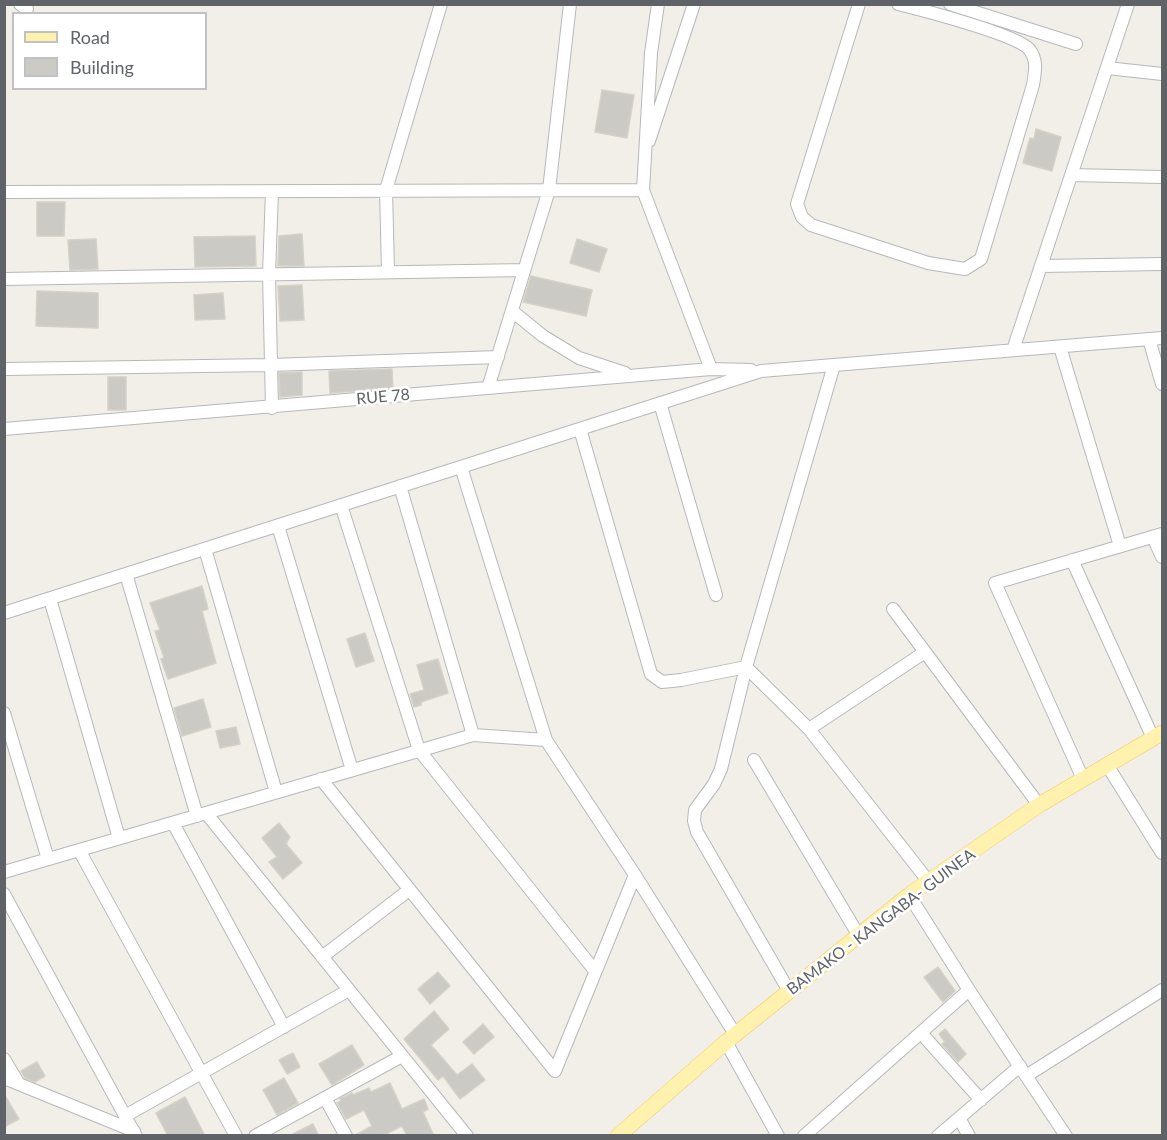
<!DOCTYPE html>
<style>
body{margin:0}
#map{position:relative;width:1167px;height:1140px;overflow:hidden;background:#f1efe8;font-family:Lato,sans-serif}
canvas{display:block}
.frame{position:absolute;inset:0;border:6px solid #5f6368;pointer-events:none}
.legend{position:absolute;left:12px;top:12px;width:195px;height:78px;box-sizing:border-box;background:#fff;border:2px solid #bfc1c3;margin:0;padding:8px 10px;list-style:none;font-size:18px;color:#5f6368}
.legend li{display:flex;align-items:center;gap:12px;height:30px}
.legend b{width:30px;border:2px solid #bfc1c3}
</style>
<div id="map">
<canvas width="1167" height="1140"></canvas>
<div class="frame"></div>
<ul class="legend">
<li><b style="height:8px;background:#fff2af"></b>Road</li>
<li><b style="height:16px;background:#cccac5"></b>Building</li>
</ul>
</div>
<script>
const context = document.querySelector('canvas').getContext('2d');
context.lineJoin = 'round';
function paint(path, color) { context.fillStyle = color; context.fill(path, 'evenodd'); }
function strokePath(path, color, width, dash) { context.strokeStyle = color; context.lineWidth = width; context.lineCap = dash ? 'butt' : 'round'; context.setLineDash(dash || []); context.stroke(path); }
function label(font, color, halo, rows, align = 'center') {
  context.font = font + ' Lato,sans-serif'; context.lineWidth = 5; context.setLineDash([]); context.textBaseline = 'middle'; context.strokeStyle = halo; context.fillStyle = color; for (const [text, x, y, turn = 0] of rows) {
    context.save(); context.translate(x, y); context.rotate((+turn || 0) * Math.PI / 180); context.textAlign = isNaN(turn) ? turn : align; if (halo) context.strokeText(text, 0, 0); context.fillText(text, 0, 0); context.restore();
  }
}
const building = new Path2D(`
 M602,90L634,95L627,138L595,132Z
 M1036,129L1061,137L1052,171L1023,163L1030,138L1034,139Z
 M37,202H65L64,236H37Z
 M302,234L304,266H278L279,236Z
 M255,236L256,266L195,267L194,237Z
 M96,239L98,269L70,270L68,240Z
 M577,239L607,249L599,272L570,263Z
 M531,276L592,290L586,316L523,302Z
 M302,285L304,320L280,321L278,286Z
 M37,291L98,293V328L36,326Z
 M223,293L225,319L195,320L194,295Z
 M392,369L393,388L330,393L329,371Z
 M302,372V395L280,397L279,373Z
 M108,377H126V410H108Z
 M202,586L208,609L202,611L216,663L168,679L161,659L164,658L155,631L160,630L150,603Z
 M365,633L374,661L356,667L347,639Z
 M438,659L448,693L421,702V705L414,707L410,694L424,690L417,665Z
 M203,699L211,727L182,736L174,708Z
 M236,727L240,744L220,748L216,731Z
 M279,823L290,837L286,844L302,863L283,879L269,862L277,857L262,838Z
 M938,967L955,991L943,1002L924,977Z
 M438,972L450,986L430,1004L418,989Z
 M434,1011L449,1029L431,1045L457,1075L472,1064L485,1080L460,1099L443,1076L438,1080L404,1039Z
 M483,1024L494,1037L474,1054L463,1042Z
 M945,1029L966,1054L958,1062L942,1044L945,1042L939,1034Z
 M352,1045L364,1065L332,1085L319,1064Z
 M293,1053L300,1067L287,1074L279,1060Z
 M37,1062L45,1076L35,1082L25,1078L21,1071Z
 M284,1078L298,1103L277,1115L263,1090Z
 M390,1083L402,1109L424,1099L428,1109L423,1112L434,1136H407L402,1126L382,1136H354L372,1126L364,1110L346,1119L337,1103L341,1101L340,1099L352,1093L353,1095L369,1088L371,1092Z
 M4,1094L19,1119L4,1127Z
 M185,1097L205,1136H168L156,1113Z
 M313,1124L319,1136H289Z`);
paint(building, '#cccac5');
strokePath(building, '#d6d1c6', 1.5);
const minor = new Path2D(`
 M20,4L27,9
 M658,4L651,53L643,190L711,369
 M859,4L797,204L802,217L811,225L928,263L965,269L981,259L1033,85C1035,72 1038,60 1029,49C1015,34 922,10 898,4
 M950,4L1076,44
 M1107,68L1162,74
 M649,141L694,4
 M1071,175L1162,177
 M272,191L269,274L272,408
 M4,192L643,190
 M1041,266L1162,264
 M388,271L386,190L441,4
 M4,279L524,270
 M512,311L543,336L579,358L625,373
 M1149,339L1162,384
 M1060,347L1120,546
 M1013,350L1128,4
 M4,369L271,365L498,357
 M488,388L549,190L570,4
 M660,403L716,595
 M4,429L711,369L751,370
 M580,429L651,674L662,682L681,680L746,667L809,729L929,882
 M461,467L546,740L635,875L735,1034
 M400,486L473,735
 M341,505L419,750L595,971
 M278,526L352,770
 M1153,537L1162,557
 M205,549L276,792
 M1072,560L1153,738
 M126,574L197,816
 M50,599L119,838
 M893,609L1039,805
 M4,613L761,371L1162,338
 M4,713L48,859
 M809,729L925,652
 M754,760L859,936
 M1107,765L1162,853
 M321,779L555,1071L635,875
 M1083,779L995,583L1162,534
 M206,813L467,1136
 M173,823L284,1027
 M79,850L236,1136
 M4,872L473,735L546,740
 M4,894L136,1136
 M909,895L969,990L1066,1136
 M322,957L409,890
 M789,991L697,832L694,821L695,810L714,784L721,769L746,667L834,365
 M921,1033L981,1100
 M726,1042L778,1136
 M4,1059L19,1084
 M1026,1076L1162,990
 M4,1078L134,1131
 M325,1098L346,1136
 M125,1116L349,990
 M959,1118L969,1136
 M255,1136L402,1056
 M804,1136L969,990
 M938,1136L1020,1066`);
const major = new Path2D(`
 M618,1136L726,1042L909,895L1039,805L1162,733`);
strokePath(minor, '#b5b8bc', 14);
strokePath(major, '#f2c960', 16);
strokePath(minor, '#fff', 12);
strokePath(major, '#fff2af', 15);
label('16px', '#5f6368', '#fff', [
 ["RUE 78",383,397,-5],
 ["BAMAKO - KANGABA- GUINEA",881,922,-37]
]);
</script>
